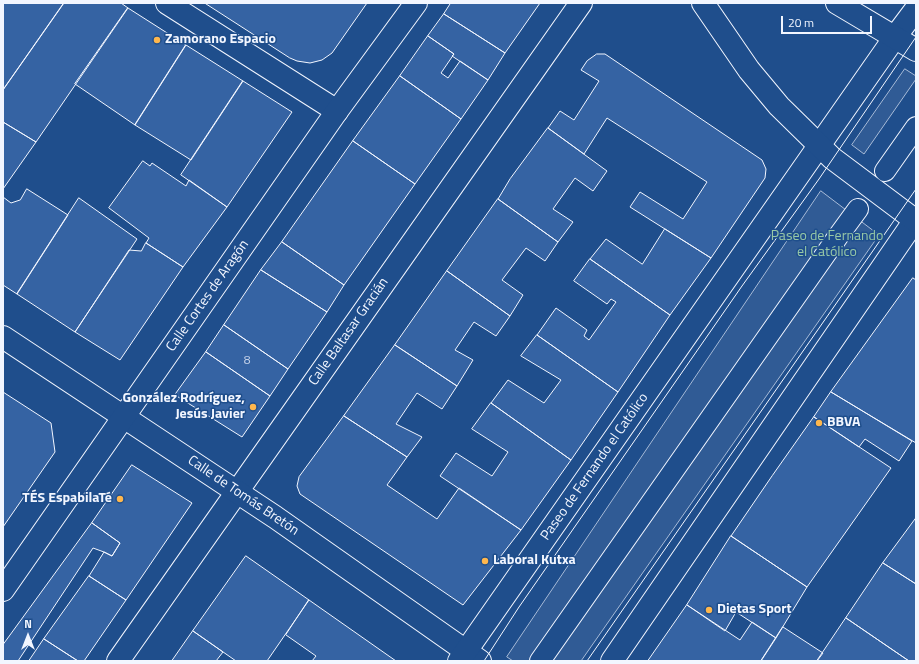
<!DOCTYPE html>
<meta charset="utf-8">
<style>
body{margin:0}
#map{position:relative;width:919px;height:664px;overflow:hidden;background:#1f4e8c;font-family:"Titillium Web",sans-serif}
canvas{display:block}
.frame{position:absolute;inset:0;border:4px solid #f2f6ff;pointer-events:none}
.north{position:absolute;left:8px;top:616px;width:40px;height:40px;-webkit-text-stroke:3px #1f4e8c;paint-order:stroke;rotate:0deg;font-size:11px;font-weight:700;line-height:16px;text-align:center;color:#f2f6ff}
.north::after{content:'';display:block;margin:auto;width:14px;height:18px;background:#f2f6ff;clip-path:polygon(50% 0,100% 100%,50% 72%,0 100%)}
.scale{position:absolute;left:781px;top:16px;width:91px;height:18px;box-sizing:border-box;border:2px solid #f2f6ff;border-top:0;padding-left:5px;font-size:12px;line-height:14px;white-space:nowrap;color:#f2f6ff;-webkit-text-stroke:3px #1f4e8c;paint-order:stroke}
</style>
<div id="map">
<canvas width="919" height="664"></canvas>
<div class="frame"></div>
<div class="north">N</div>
<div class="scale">20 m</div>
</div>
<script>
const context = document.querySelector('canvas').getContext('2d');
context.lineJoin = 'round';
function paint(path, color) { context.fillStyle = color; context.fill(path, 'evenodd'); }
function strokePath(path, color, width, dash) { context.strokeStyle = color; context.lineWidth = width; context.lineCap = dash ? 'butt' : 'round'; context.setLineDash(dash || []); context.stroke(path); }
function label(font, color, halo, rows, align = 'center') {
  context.font = font + ' "Titillium Web",sans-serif'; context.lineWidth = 3; context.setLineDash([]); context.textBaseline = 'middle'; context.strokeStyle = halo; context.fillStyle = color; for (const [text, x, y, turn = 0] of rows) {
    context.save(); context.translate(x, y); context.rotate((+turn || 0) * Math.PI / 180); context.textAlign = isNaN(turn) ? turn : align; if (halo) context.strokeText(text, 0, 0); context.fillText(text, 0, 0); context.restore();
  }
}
const green = new Path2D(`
 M905,69L916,76V79L864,154L852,145Z
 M821,191L879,235L581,661H513L507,657Z`);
paint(green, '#305b95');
strokePath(green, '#a8bbd7', 1);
const building = new Path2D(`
 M3,3H64L3,90Z
 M64,3H121L128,8L36,142L3,122V90Z
 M205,3H367L332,53L322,60L310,63L297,61L290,58Z
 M451,3H540L505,53L444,14Z
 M128,8L186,45L135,125L75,84Z
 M444,14L505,53L488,80L452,56L454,54L428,36Z
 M428,36L454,54L441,73L448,78L460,61L488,80L461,119L400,76Z
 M186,45L243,81L191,160L135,125Z
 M597,54H605L762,160L766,169L765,178L711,258L630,207L640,192L683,219L707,182L607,118L584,154L548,128L560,111L574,120L599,81L581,70L587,61Z
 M400,76L461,119L415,184L353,141Z
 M243,81L292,112L227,207L181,175Z
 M3,122L36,142L3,189Z
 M548,128L607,171L593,191L575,178L553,209L573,222L558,242L498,199L510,179Z
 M353,141L415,184L344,285L282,242Z
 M143,161L150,166L152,163L186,186L189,180L227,207L183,267L146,243L149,238L109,208Z
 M27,189L68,215L17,294L3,285V197L11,203L20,200Z
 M79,198L137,239L75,332L17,294Z
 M498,199L558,242L545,261L526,248L502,280L523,295L510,316L447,271Z
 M665,229L711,258L670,315L590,259L606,239L642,264Z
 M282,242L344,285L327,312L261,270Z
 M146,243L183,267L120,360L75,332L129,250L141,251Z
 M590,259L670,315L618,392L537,335L556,308L587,330L584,336L589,340L616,302L611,299L607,304L574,281Z
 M261,270L327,312L288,369L224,325Z
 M447,271L510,316L496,336L474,322L455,350L473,360L457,386L395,345Z
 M913,278L916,280V443L831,392Z
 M224,325L288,369L270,396L206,352Z
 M537,335L618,392L571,460L491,403L508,380L544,403L561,380L521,356Z
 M395,345L457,386L442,409L417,393L396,424L422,437L407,457L344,416Z
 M206,352L270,396L242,437L175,395Z
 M3,392L51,423L55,452L3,527Z
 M831,392L912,441L899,461L865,439L859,447L814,417Z
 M491,403L571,460L521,530L440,476L456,453L492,476L508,452L472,429Z
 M344,416L407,457L387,485L437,519L459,488L521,530L463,605L300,494L297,486L299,477Z
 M814,417L891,468L807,587L731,536L772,476Z
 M132,465L192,503L126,600L89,576L104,552L112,556L120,543L92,523Z
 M916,518V584L883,563Z
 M92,523L120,543L112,556L104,552L93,548L18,661H3V645Z
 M731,536L807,587L776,638L736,612L725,631L687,605Z
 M246,556L309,600L267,661H236L193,631Z
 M883,563L916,584V661H909L846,618Z
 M89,576L126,600L84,661H78L44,639Z
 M309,600L396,661H312L316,656L286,635Z
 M687,605L740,640L752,622L776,638L761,661H648Z
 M846,618L909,661H817Z
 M783,627L823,653L817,661H761Z
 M193,631L223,652L216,661H172Z
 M44,639L78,661H29Z`);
paint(building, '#3563a3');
strokePath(building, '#f2f6ff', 1);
const pedestrian = new Path2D(`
 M885,171L916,127
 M540,661L839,235L858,209`);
const minor = new Path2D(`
 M167,3L337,111
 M118,661L581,3`);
const tertiary = new Path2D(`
 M895,37L916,9
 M3,337L275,517L480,661`);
const secondary = new Path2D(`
 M3,590L337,111L416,3
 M459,661L895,37
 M612,661L915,220`);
const primary = new Path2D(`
 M703,3L749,70L779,106L832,158L916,221
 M837,3L916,50`);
strokePath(pedestrian, '#f2f6ff', 22);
strokePath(minor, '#f2f6ff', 24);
strokePath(tertiary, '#f2f6ff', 24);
strokePath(secondary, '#f2f6ff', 24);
strokePath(primary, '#f2f6ff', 24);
strokePath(pedestrian, '#1f4e8c', 20);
strokePath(minor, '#1f4e8c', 22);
strokePath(tertiary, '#1f4e8c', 22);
strokePath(secondary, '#1f4e8c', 22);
strokePath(primary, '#1f4e8c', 22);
strokePath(new Path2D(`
 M484,661L519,607L742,286L819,179L916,37
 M587,661L916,189`), '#f2f6ff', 1);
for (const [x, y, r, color] of [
 [157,40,4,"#ffb74d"],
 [253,407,4,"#ffb74d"],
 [819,423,4,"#ffb74d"],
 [120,499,4,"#ffb74d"],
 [485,561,4,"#ffb74d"],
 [709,610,4,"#ffb74d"]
]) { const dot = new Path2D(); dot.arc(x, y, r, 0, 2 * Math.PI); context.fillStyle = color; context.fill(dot); strokePath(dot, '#1f4e8c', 1.5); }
label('12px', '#c3d1e8', null, [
 ["8",247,361]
]);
label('bold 14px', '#f2f6ff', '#1f4e8c', [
 ["Zamorano Espacio",165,40],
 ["González Rodríguez,",245,399,"right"],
 ["Jesús Javier",245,415,"right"],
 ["BBVA",827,423],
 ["TÉS EspabilaTé",112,499,"right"],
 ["Laboral Kutxa",493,561],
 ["Dietas Sport",717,610]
], 'left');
label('14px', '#97c8a6', '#1f4e8c', [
 ["Paseo de Fernando",827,237],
 ["el Católico",827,253]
]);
label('14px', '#f2f6ff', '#1f4e8c', [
 ["Calle Cortes de Aragón",208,296,-55],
 ["Calle Baltasar Gracián",349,332,-55],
 ["Paseo de Fernando el Católico",595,467,-55],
 ["Calle de Tomás Bretón",243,496,34]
]);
</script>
